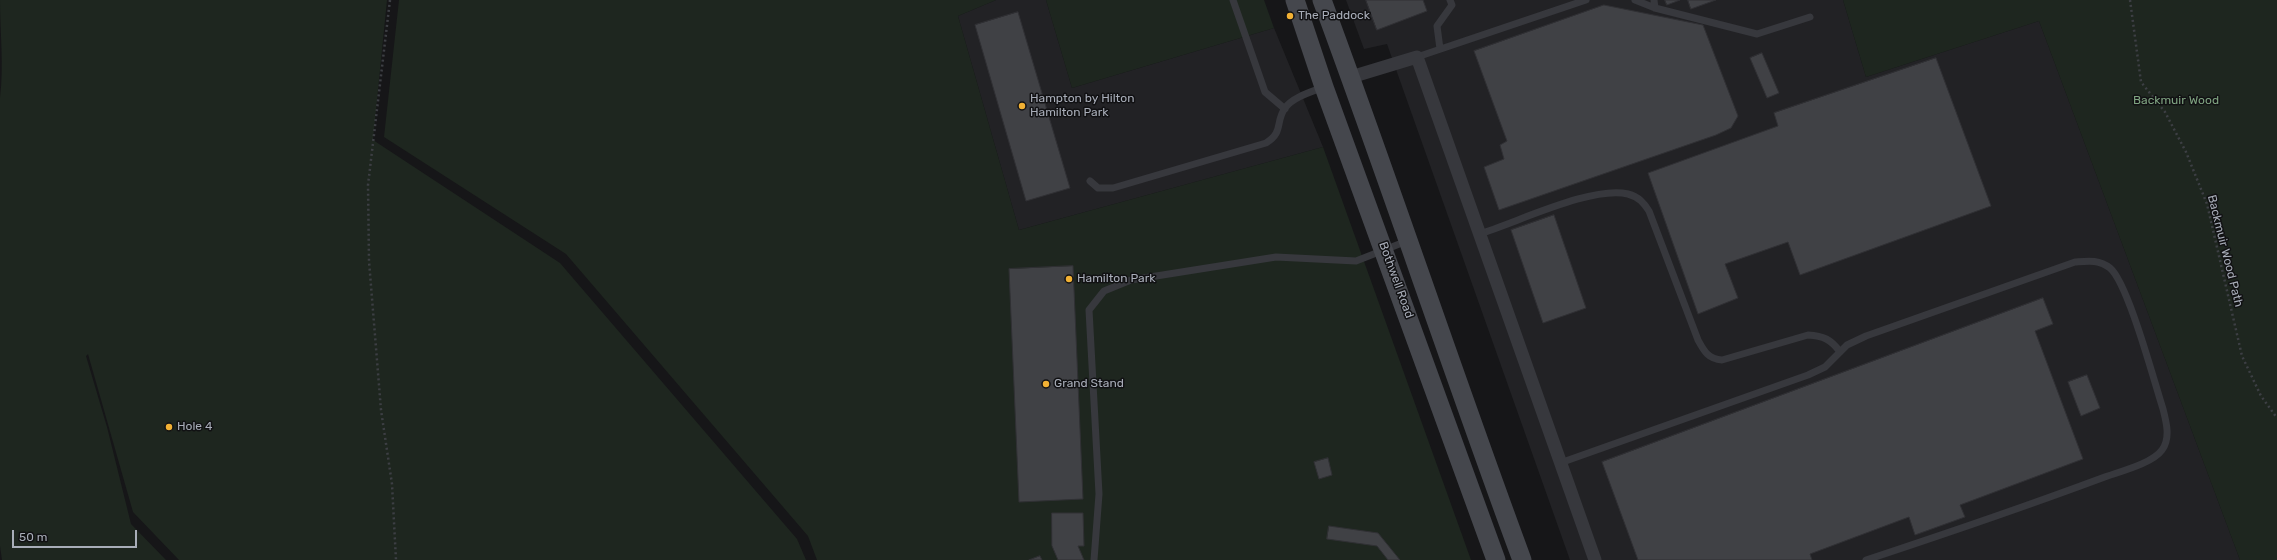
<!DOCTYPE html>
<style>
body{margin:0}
#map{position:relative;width:2277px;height:560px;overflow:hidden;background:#161618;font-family:Rubik,sans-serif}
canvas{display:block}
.scale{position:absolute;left:12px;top:530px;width:125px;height:18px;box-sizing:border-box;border:2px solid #a8adb8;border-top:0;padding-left:5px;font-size:12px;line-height:14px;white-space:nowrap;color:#a8adb8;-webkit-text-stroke:3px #111113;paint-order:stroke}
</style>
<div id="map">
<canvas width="2277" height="560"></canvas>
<div class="scale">50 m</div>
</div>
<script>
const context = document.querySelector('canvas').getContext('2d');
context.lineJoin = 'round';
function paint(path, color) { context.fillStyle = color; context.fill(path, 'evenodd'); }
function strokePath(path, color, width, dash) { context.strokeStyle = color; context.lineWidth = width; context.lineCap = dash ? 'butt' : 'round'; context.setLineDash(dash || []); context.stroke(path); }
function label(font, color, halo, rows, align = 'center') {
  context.font = font + ' Rubik,sans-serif'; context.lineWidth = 3; context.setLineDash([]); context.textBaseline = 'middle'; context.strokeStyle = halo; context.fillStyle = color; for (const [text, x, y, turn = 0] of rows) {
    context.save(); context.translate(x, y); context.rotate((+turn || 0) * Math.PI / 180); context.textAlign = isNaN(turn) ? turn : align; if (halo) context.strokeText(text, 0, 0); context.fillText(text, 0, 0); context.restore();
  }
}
paint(new Path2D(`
 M996,0H1046L1072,88L1274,28L1323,147L1019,230L958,16Z
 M1346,0H1843L1866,77L2039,21L2240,560H1570L1387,44L1364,49Z`), '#222225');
paint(new Path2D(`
 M0,0H387L373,140L560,263L797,539L806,560H179L133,512L88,354L86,356L107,427L131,524L166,560H2L0,546V98C4,66 0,32 0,0Z
 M399,0H996L958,16L1019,230L1323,147L1471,560H817L808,536L566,254L384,137Z
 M1046,0H1264L1274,28L1072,88Z
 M1843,0H2277V560H2240L2039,21L1866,77Z`), '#1e261f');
const building = new Path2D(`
 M1366,0H1423L1427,11L1377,30Z
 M1665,0H1680L1667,5Z
 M1688,0H1716L1691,9Z
 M1604,5L1703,25L1738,116L1731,128L1716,135L1499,210L1484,167L1504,159L1500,145L1507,141L1474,51Z
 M1018,12L1070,188L1026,201L975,25Z
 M1762,53L1779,93L1767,98L1750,58Z
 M1936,58L1991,206L1800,275L1788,242L1725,264L1738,298L1698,314L1648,173L1778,126L1774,113Z
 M1554,215L1586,308L1543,323L1511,230Z
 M1073,266L1083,499L1019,502L1009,269Z
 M2043,298L2053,324L2035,331L2083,459L1960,505L1965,517L1915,535L1909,517L1810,554L1812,560H1638L1602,462Z
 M2087,375L2100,408L2081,416L2068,382Z
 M1328,458L1332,475L1319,479L1314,462Z
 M1052,513H1083L1084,546H1078L1084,560H1058L1052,546Z
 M1329,526L1378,533L1400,560H1388L1377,546L1327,539Z
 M1040,556L1042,560H1029Z`);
paint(building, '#404145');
strokePath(building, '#303034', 1);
strokePath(new Path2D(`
 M390,0L368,185L369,261L381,410L392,484L396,560
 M2130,0L2141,82L2165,112L2186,152L2207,204L2242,356L2261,396L2277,418`), '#3d3f44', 2.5, [2, 3]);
strokePath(new Path2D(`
 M1233,0L1265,92L1285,109
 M1635,0L1655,8L1757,34L1810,17
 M1654,0L1655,8
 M1440,49L1437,26L1452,5L1450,0
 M1417,57L1586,0
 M1090,181L1098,188H1113L1266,143C1284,132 1275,122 1285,108C1293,97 1311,92 1324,87
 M1479,234C1516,223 1593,185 1628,194C1639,197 1644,203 1649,211L1698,340C1704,351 1708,359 1722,360L1808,335C1823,336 1831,339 1840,352
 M1560,463L1808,375L1825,367L1847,345L1866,336L2075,262C2087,261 2099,259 2110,268C2128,283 2154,381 2163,409C2166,421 2171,438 2162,450C2152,464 2118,472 2102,478C2024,507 1945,534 1866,560
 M1094,560L1099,494L1089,310L1104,291L1131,280L1276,257L1356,261L1407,241`), '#37383d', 7);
strokePath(new Path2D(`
 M1351,77L1417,57L1595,560`), '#37383d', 13);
strokePath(new Path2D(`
 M1295,0L1324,87L1496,560
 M1322,0C1391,186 1453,374 1522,560`), '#45474d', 19);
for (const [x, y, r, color] of [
 [1290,16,4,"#f2b134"],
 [1022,106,4,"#f2b134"],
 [1069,279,4,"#f2b134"],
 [1046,384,4,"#f2b134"],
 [169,427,4,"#f2b134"]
]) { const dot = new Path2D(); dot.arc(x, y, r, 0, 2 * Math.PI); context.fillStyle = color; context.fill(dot); strokePath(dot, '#111113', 1.5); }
label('12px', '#a8adb8', '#111113', [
 ["The Paddock",1298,16],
 ["Hampton by Hilton",1030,99],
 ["Hamilton Park",1030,113],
 ["Hamilton Park",1077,279],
 ["Grand Stand",1054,384],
 ["Hole 4",177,427]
], 'left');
label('12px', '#7fa381', '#111113', [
 ["Backmuir Wood",2176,101]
]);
label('12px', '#a8adb8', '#111113', [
 ["Backmuir Wood Path",2225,251,76],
 ["Bothwell Road",1396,280,70]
]);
</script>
